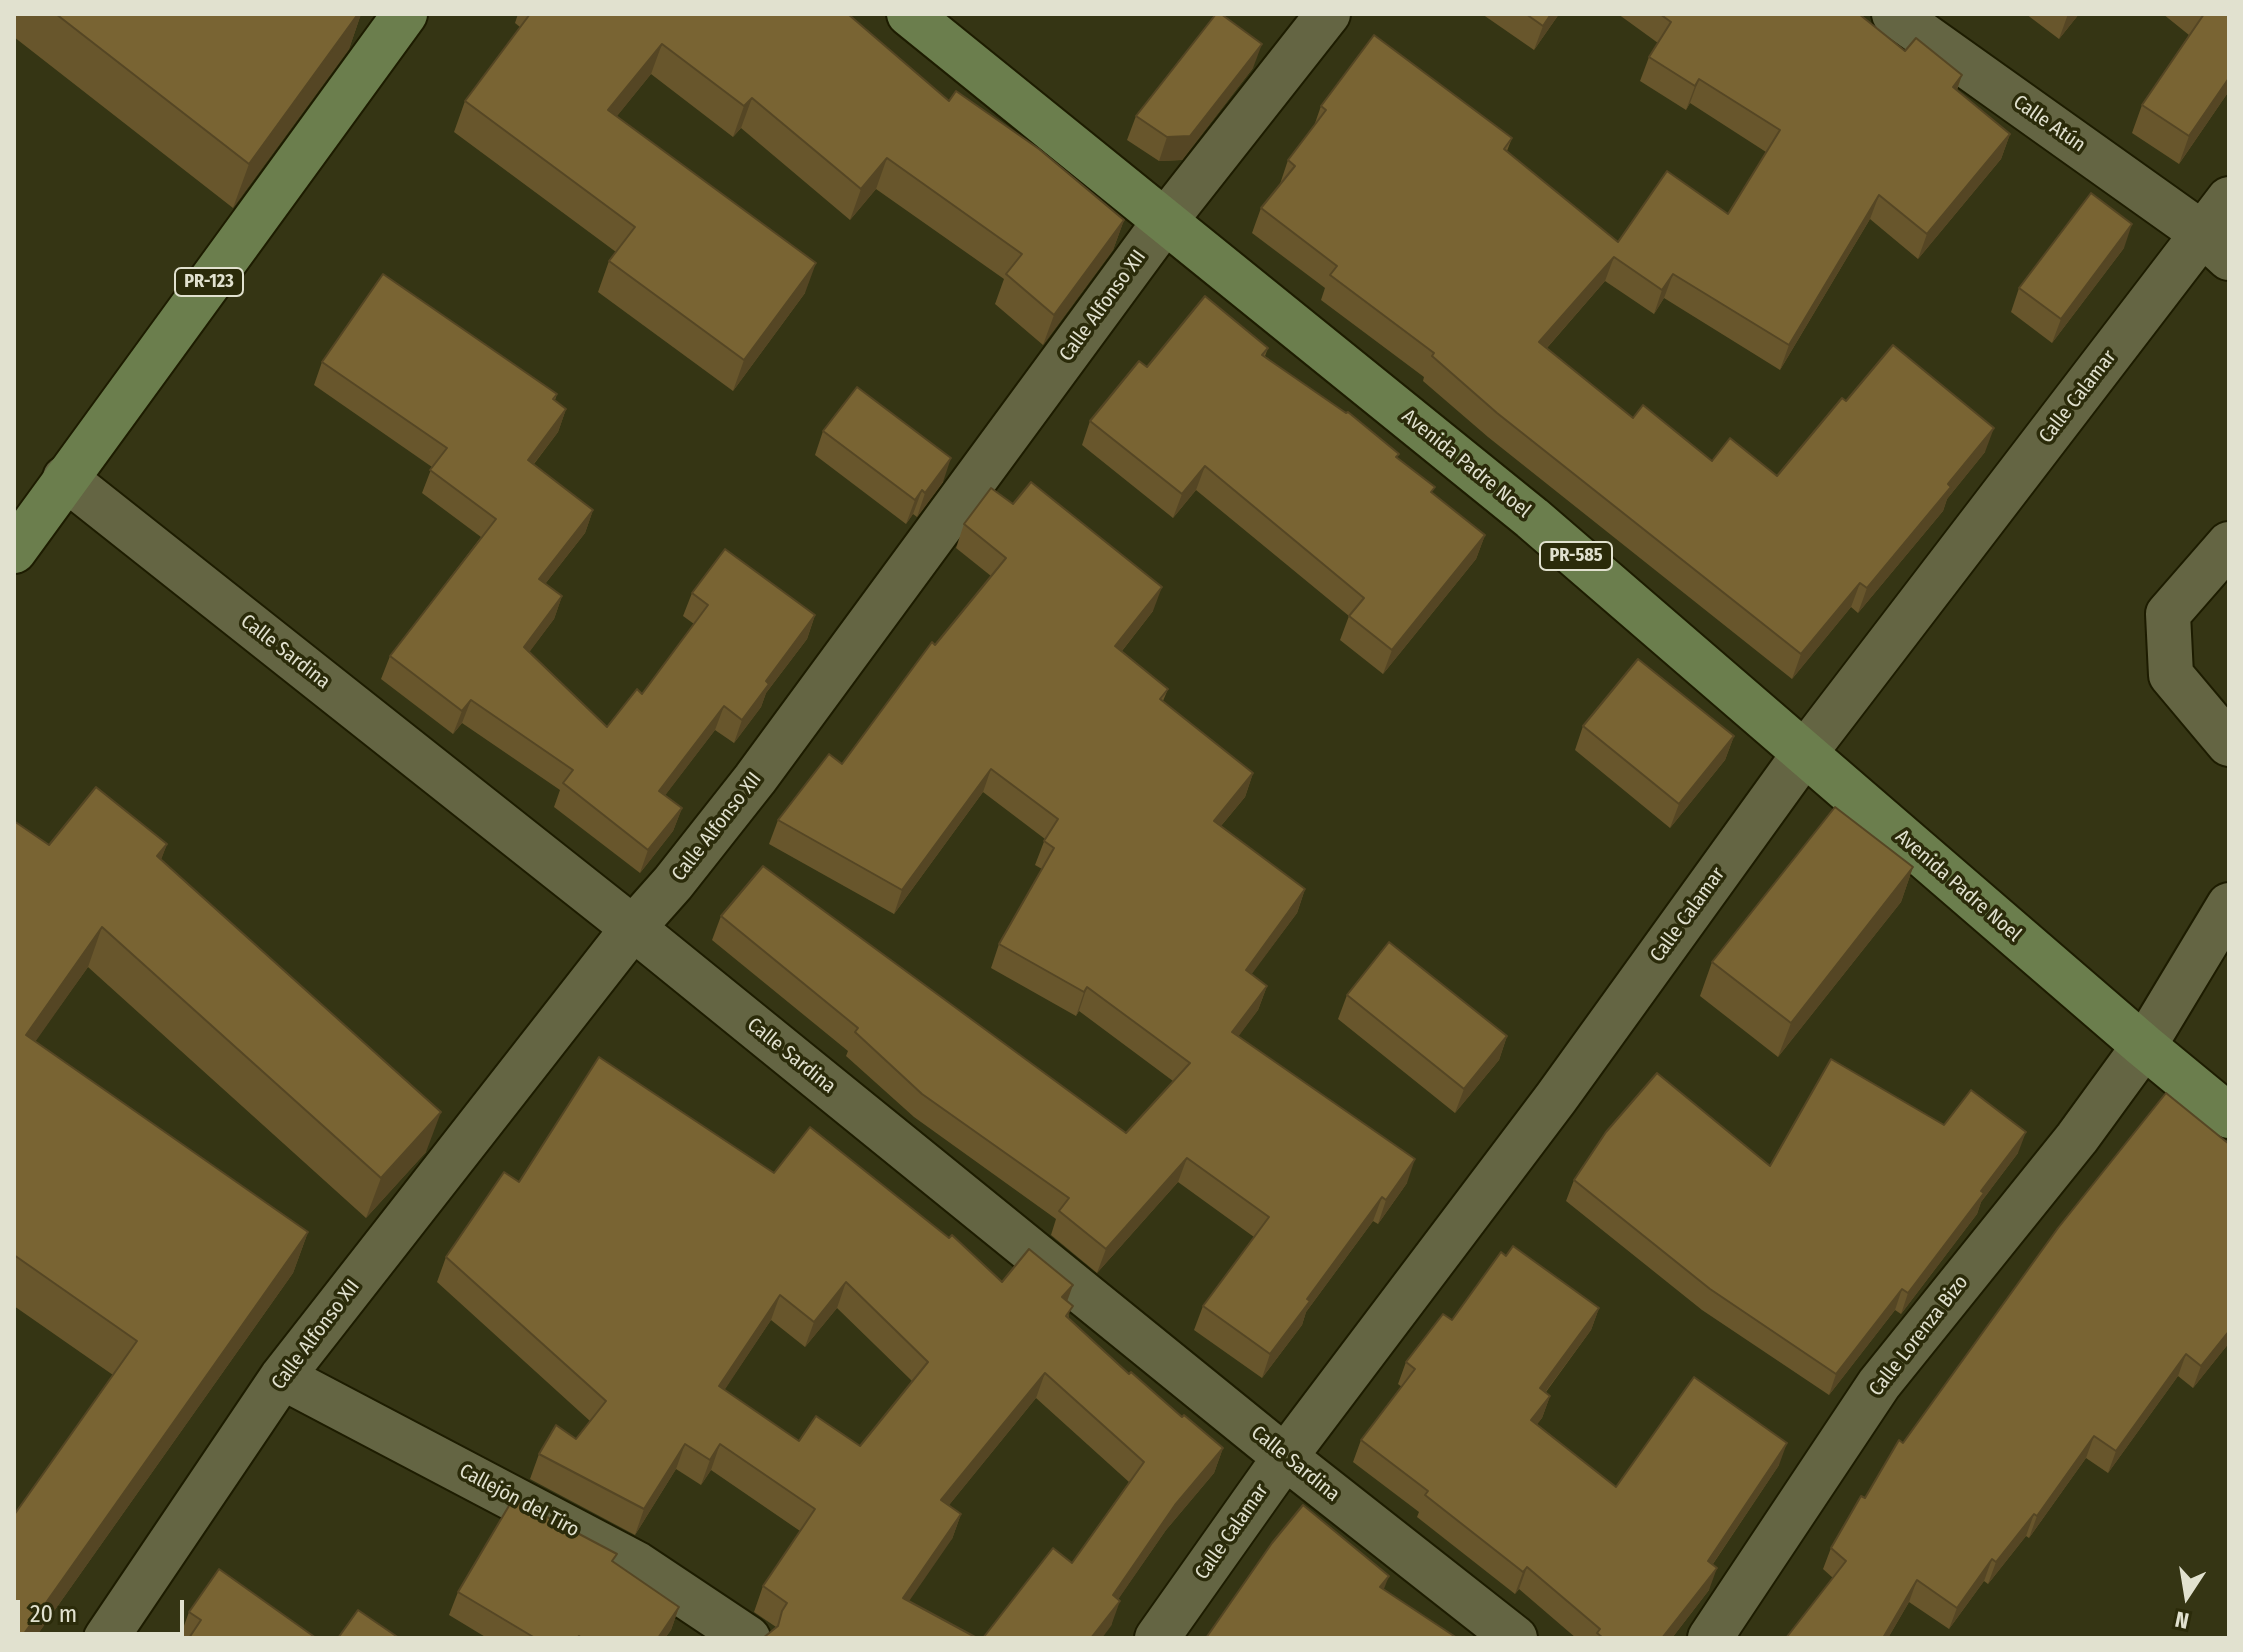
<!DOCTYPE html>
<meta charset="utf-8">
<style>
body{margin:0}
#map{position:relative;width:2243px;height:1652px;overflow:hidden;background:#353514;font-family:"Fira Sans Condensed",sans-serif}
canvas{display:block}
.frame{position:absolute;inset:0;border:16px solid #e1e1cf;pointer-events:none}
.north{position:absolute;left:2147px;top:1556px;width:80px;height:80px;-webkit-text-stroke:6px #2b2b0a;paint-order:stroke;rotate:192deg;font-size:22px;font-weight:700;line-height:32px;text-align:center;color:#e1e1cf}
.north::after{content:'';display:block;margin:auto;width:28px;height:36px;background:#e1e1cf;clip-path:polygon(50% 0,100% 100%,50% 72%,0 100%)}
.scale{position:absolute;left:16px;top:1600px;width:168px;height:36px;box-sizing:border-box;border:4px solid #e1e1cf;border-top:0;padding-left:10px;font-size:24px;line-height:28px;white-space:nowrap;color:#e1e1cf;-webkit-text-stroke:6px #2b2b0a;paint-order:stroke}
</style>
<div id="map">
<canvas width="2243" height="1652"></canvas>
<div class="frame"></div>
<div class="north">N</div>
<div class="scale">20 m</div>
</div>
<script>
const context = document.querySelector('canvas').getContext('2d');
context.lineJoin = 'round';
function strokePath(path, color, width, dash) { context.strokeStyle = color; context.lineWidth = width; context.lineCap = dash ? 'butt' : 'round'; context.setLineDash(dash || []); context.stroke(path); }
function paint(path, color) { context.fillStyle = color; context.fill(path, 'evenodd'); }
function label(font, color, halo, rows, align = 'center') {
  context.font = font + ' "Fira Sans Condensed",sans-serif'; context.lineWidth = 7; context.setLineDash([]); context.textBaseline = 'middle'; context.strokeStyle = halo; context.fillStyle = color; for (const [text, x, y, turn = 0] of rows) {
    context.save(); context.translate(x, y); context.rotate((+turn || 0) * Math.PI / 180); context.textAlign = isNaN(turn) ? turn : align; if (halo) context.strokeText(text, 0, 0); context.fillText(text, 0, 0); context.restore();
  }
}
const minor = new Path2D(`
 M1894,14L2203,234L2229,258
 M65,478L633,928L1285,1457L1515,1638
 M2229,544L2168,614L2171,675L2229,744
 M282,1377L637,1564L748,1638
 M106,1638L282,1377L633,928L673,883L755,779L1165,221L1328,14
 M1157,1638L1285,1457L1556,1098L1804,754L2229,199
 M1710,1638L1879,1384L2077,1138L2144,1046L2229,905`);
const major = new Path2D(`
 M909,14L1532,518L2144,1046L2229,1116
 M14,551L405,14`);
strokePath(minor, '#1d1c00', 48);
strokePath(major, '#1d1c00', 48);
strokePath(minor, '#646543', 44);
strokePath(major, '#6b7e4d', 44);
paint(new Path2D(`
 M14,14H361L349,49L233,208L14,37Z
 M518,14H848L949,101L1124,220L1113,250L1043,345L995,304L1004,279L876,189L850,220L741,128L733,137L651,74L616,117L805,293L733,391L598,292L609,261L616,252L454,132L465,101L520,27L515,23Z
 M1482,14H1559L1534,50Z
 M1618,14H1859L1905,51L1962,75L1957,90L2010,134L2001,159L1918,259L1870,219L1780,370L1664,298L1654,314L1605,281L1547,348L1633,418L1712,461L1777,476L1846,401L1985,452L1947,499L1943,511L1858,613L1851,607L1792,679L1488,437L1423,381L1424,377L1321,300L1325,288L1252,233L1261,208L1280,184L1288,160L1314,126L1321,106L1512,138L1507,151L1618,242L1728,214L1766,152L1690,103L1686,110L1640,81L1649,57L1658,43Z
 M2026,14H2079L2059,39Z
 M2163,14H2229V91L2179,164L2132,133L2142,105L2189,35Z
 M1253,68L1182,160L1159,161L1127,140L1136,116Z
 M2124,248L2052,343L2011,312L2019,288Z
 M1268,348L1265,356L1397,458L1432,493L1485,535L1476,559L1383,674L1340,640L1349,616L1196,490L1173,518L1082,445L1090,421L1147,367Z
 M322,362L557,394L555,400L566,409L558,432L534,464L593,510L585,533L545,584L562,596L554,619L529,652L607,727L642,694L694,624L683,616L692,593L815,615L807,639L766,693L761,707L734,743L715,730L665,795L682,808L673,831L640,873L554,807L560,790L462,723L453,734L381,679L390,656L481,537L422,493L432,467L314,385Z
 M823,431L943,482L917,517L913,514L906,524L815,455Z
 M964,524L1153,611L1122,651L1168,689L1163,701L1253,773L1245,797L1221,826L1305,889L1297,913L1251,974L1267,986L1258,1010L1238,1036L1407,1183L1378,1224L1373,1221L1306,1312L1302,1325L1262,1378L1194,1330L1203,1306L1254,1237L1178,1182L1097,1273L1051,1235L1056,1219L914,1117L846,1056L848,1051L712,940L721,916L1126,1133L1173,1081L1079,1011L1076,1016L991,968L999,944L1042,869L1035,865L1045,839L983,792L894,914L769,844L778,820L842,764L991,576L956,548Z
 M1583,726L1734,736L1725,760L1670,828L1575,750Z
 M14,821L49,845L167,844L161,859L426,1152L366,1218L88,967L35,1041L308,1232L293,1273L35,1638H14L113,1375L14,1306Z
 M1913,867L1901,902L1778,1057L1700,996L1712,962Z
 M1347,995L1507,1036L1499,1060L1455,1113L1338,1019Z
 M1944,1125L2018,1153L1981,1202L1977,1214L1901,1314L1895,1310L1829,1395L1702,1310L1566,1201L1574,1180L1770,1166Z
 M774,1173L1002,1282L1067,1301L1069,1319L1129,1374L1182,1417L1223,1448L1214,1473L1166,1530L1118,1599L1111,1626L1072,1563L1129,1482L1036,1398L949,1505L961,1514L952,1539L776,1627L754,1612L763,1586L800,1531L711,1470L701,1485L676,1469L635,1535L530,1479L539,1454L576,1439L590,1421L437,1282L446,1257L519,1182ZM837,1308L912,1381L860,1446L799,1441L724,1390L771,1320L805,1347Z
 M2058,1228L2229,1343L2193,1388L2178,1376L2108,1473L2086,1458L2029,1538L2026,1536L1988,1584L1984,1581L1949,1629L1909,1602L1888,1638H1786L1833,1578L1823,1569L1831,1548L1903,1443Z
 M1599,1308L1591,1330L1546,1392L1550,1396L1542,1418L1537,1424L1616,1487L1779,1465L1713,1564L1709,1590L1672,1638H1576L1519,1589L1515,1594L1417,1517L1419,1512L1353,1462L1361,1440L1402,1387L1398,1384L1406,1362Z
 M613,1563L679,1607L671,1630L665,1638H487L449,1615L458,1592Z
 M189,1612L316,1638H187L181,1634Z`), '#68562c');
paint(new Path2D(`
 M358,14H361L349,49L233,208L249,164Z
 M1551,14H1559L1534,50L1543,26Z
 M2068,14H2079L2059,39Z
 M662,44L651,74L597,141L608,110Z
 M1262,44L1253,68L1182,160L1159,161L1167,137Z
 M1962,75L1953,100V87Z
 M2229,78V91L2179,164L2189,136Z
 M1699,79L1690,103L1686,110L1695,86Z
 M752,98L741,128L733,137L744,106Z
 M2010,134L2001,159L1918,259L1927,234Z
 M887,158L876,189L850,220L861,189Z
 M1879,195L1870,219L1780,370L1789,345Z
 M1124,220L1113,250L1043,345L1054,315Z
 M2132,224L2124,248L2052,343L2061,319Z
 M1614,257L1605,281L1531,366L1539,342Z
 M816,263L805,293L733,391L744,360Z
 M1673,274L1664,298L1654,314L1662,290Z
 M566,409L558,432L519,483L528,460Z
 M1994,428L1985,452L1947,499L1943,511L1858,613L1867,588L1948,484Z
 M951,458L943,482L917,517L925,493Z
 M1205,466L1196,490L1173,518L1182,494Z
 M922,490L913,514L906,524L915,500Z
 M593,510L585,533L531,602L539,579Z
 M1485,535L1476,559L1383,674L1392,650Z
 M1860,583L1851,607L1792,679L1801,654Z
 M1162,587L1153,611L1107,670L1115,646Z
 M562,596L554,619L516,670L524,647Z
 M815,615L807,639L766,693L761,707L734,743L742,720L766,681Z
 M471,700L462,723L453,734L462,711Z
 M724,706L715,730L651,814L659,791Z
 M1734,736L1725,760L1670,828L1679,804Z
 M991,769L983,792L894,914L902,890Z
 M1253,773L1245,797L1205,845L1214,821Z
 M682,808L673,831L640,873L648,850Z
 M167,844L152,884L157,856Z
 M1913,867L1901,902L1778,1057L1791,1023Z
 M1305,889L1297,913L1237,994L1246,970Z
 M102,927L88,967L14,1072L26,1035Z
 M1267,986L1258,1010L1224,1056L1232,1032Z
 M1087,987L1079,1011L1076,1016L1084,992Z
 M1507,1036L1499,1060L1455,1113L1464,1089Z
 M441,1112L426,1152L366,1218L381,1178Z
 M2026,1132L2018,1153L1981,1202L1977,1214L1901,1314L1908,1293L1981,1191Z
 M1187,1158L1178,1182L1097,1273L1106,1249Z
 M1415,1159L1407,1183L1378,1224L1386,1200Z
 M1382,1197L1373,1221L1306,1312L1302,1325L1262,1378L1270,1354L1307,1299Z
 M308,1232L293,1273L35,1638H21Z
 M846,1282L837,1308L805,1347L814,1322Z
 M1073,1285L1064,1310L1062,1297Z
 M1902,1289L1895,1310L1829,1395L1836,1374Z
 M780,1295L771,1320L710,1412L719,1386Z
 M1599,1308L1591,1330L1532,1410L1540,1388Z
 M2229,1331V1343L2193,1388L2201,1366Z
 M2186,1354L2178,1376L2108,1473L2116,1451Z
 M1045,1373L1036,1398L932,1526L941,1500Z
 M1550,1396L1542,1418L1523,1442L1531,1420Z
 M2094,1436L2086,1458L2029,1538L2037,1516Z
 M1787,1443L1779,1465L1700,1583L1708,1561Z
 M685,1444L676,1469L635,1535L644,1509Z
 M720,1444L711,1470L701,1485L710,1460Z
 M1223,1448L1214,1473L1166,1530L1104,1620L1113,1595L1175,1505Z
 M961,1514L952,1539L894,1623L903,1598Z
 M2034,1514L2026,1536L1988,1584L1996,1562Z
 M1992,1559L1984,1581L1949,1629L1957,1608Z
 M1527,1567L1519,1589L1515,1594L1523,1572Z
 M1717,1568L1709,1590L1672,1638H1662Z
 M1389,1576L1380,1599V1587Z
 M1917,1580L1909,1602L1888,1638H1883Z
 M1120,1601L1111,1626L1102,1638H1091Z
 M679,1607L671,1630L665,1638H658Z`), '#554624');
const building = new Path2D(`
 M56,14H358L249,164Z
 M530,14H848L949,101L956,91L1039,149L1124,220L1054,315L1006,274L1022,254L887,158L861,189L752,98L744,106L662,44L608,110L816,263L744,360L609,261L635,227L465,101Z
 M1216,14H1221L1262,44L1190,136L1167,137L1136,116Z
 M1526,14H1551L1543,26Z
 M1660,14H1859L1905,51L1916,38L1962,75L1953,87L2010,134L1927,234L1879,195L1789,345L1673,274L1662,290L1614,257L1539,342L1633,418L1643,405L1712,461L1730,438L1777,476L1842,398L1846,401L1893,345L1994,428L1948,484L1951,487L1867,588L1860,583L1801,654L1497,413L1432,356L1434,353L1330,275L1337,266L1261,208L1295,166L1288,160L1326,110L1321,106L1374,35L1512,138L1504,149L1618,242L1667,171L1728,214L1780,130L1699,79L1695,86L1649,57L1671,22Z
 M2204,14H2229V78L2189,136L2142,105Z
 M2091,193L2132,224L2061,319L2019,288Z
 M383,274L557,394L553,399L566,409L528,460L593,510L539,579L562,596L524,647L607,727L637,689L642,694L708,605L692,593L725,549L815,615L766,681L769,684L742,720L724,706L659,791L682,808L648,850L563,783L573,770L471,700L462,711L390,656L496,519L430,470L447,448L322,362Z
 M1205,296L1268,348L1262,355L1346,413L1348,412L1399,454L1396,457L1435,487L1431,492L1485,535L1392,650L1349,616L1364,598L1205,466L1182,494L1090,421L1139,361L1147,367Z
 M857,387L951,458L925,493L922,490L915,500L823,431Z
 M1031,482L1162,587L1115,646L1168,689L1160,699L1253,773L1214,821L1305,889L1246,970L1267,986L1232,1032L1415,1159L1386,1200L1382,1197L1307,1299L1310,1301L1270,1354L1203,1306L1269,1217L1187,1158L1106,1249L1059,1211L1069,1198L922,1094L855,1032L858,1028L721,916L763,866L1126,1133L1190,1063L1087,987L1084,992L999,944L1054,848L1044,841L1058,819L991,769L902,890L778,820L829,754L842,764L932,642L935,645L1006,558L964,524L991,488L1013,504Z
 M1638,659L1734,736L1679,804L1583,726Z
 M96,787L167,844L157,856L441,1112L381,1178L102,927L26,1035L308,1232L21,1638H14V1515L137,1341L14,1255V821L49,845Z
 M1835,807L1913,867L1791,1023L1712,962Z
 M1389,942L1507,1036L1464,1089L1347,995Z
 M599,1057L774,1173L810,1127L949,1238L952,1235L1002,1282L1029,1249L1073,1285L1062,1297L1073,1306L1066,1316L1129,1374L1131,1372L1182,1417L1184,1415L1223,1448L1175,1505L1113,1595L1120,1601L1091,1638H983L1053,1548L1072,1563L1144,1462L1045,1373L941,1500L961,1514L903,1598L977,1638H763L778,1626L782,1611L787,1603L763,1586L815,1509L720,1444L710,1460L685,1444L644,1509L539,1454L556,1425L576,1439L606,1401L446,1257L504,1172L519,1182ZM846,1282L928,1362L860,1446L816,1416L799,1441L719,1386L780,1295L814,1322Z
 M1831,1059L1944,1125L1971,1090L2026,1132L1981,1191L1984,1193L1908,1293L1902,1289L1836,1374L1710,1289L1574,1180L1606,1132L1657,1073L1770,1166Z
 M2166,1093L2229,1144V1331L2201,1366L2186,1354L2116,1451L2094,1436L2037,1516L2034,1514L1996,1562L1992,1559L1957,1608L1917,1580L1883,1638H1786L1846,1561L1831,1548L1861,1496L1865,1498L1899,1440L1903,1443L2058,1228Z
 M1513,1246L1599,1308L1540,1388L1550,1396L1531,1420L1616,1487L1694,1377L1787,1443L1708,1561L1717,1568L1662,1638H1603L1597,1633L1600,1629L1527,1567L1523,1572L1425,1495L1428,1491L1361,1440L1415,1369L1406,1362L1443,1314L1452,1320L1501,1252L1506,1256Z
 M513,1499L617,1554L612,1561L679,1607L658,1638H582L579,1636L577,1638H535L458,1592Z
 M1303,1505L1389,1576L1380,1587L1457,1638H1206L1272,1543Z
 M219,1569L316,1638H189L201,1620L189,1612Z
 M358,1610L399,1638H338Z`);
paint(building, '#796433');
strokePath(building, '#554624', 2);
for (const [x, y, w] of [
 [209,282,68],
 [1576,556,72]
]) { const box = new Path2D(); box.roundRect(x - w / 2, y - 14, w, 28, 6); context.fillStyle = '#2b2b0a'; context.fill(box); strokePath(box, '#e1e1cf', 2); }
label('bold 18px', '#e1e1cf', null, [
 ["PR-123",209,282],
 ["PR-585",1576,556]
]);
label('20px', '#e1e1cf', '#2b2b0a', [
 ["Calle Atún",2049,124,35],
 ["Calle Alfonso XII",1103,306,-54],
 ["Calle Calamar",2078,397,-52],
 ["Avenida Padre Noel",1466,464,39],
 ["Calle Sardina",285,652,38],
 ["Calle Alfonso XII",717,827,-52],
 ["Avenida Padre Noel",1958,886,41],
 ["Calle Calamar",1688,915,-54],
 ["Calle Sardina",791,1056,39],
 ["Calle Alfonso XII",316,1335,-53],
 ["Calle Lorenza Bizo",1919,1336,-52],
 ["Calle Sardina",1295,1464,39],
 ["Callejón del Tiro",519,1501,28],
 ["Calle Calamar",1232,1532,-55]
]);
</script>
